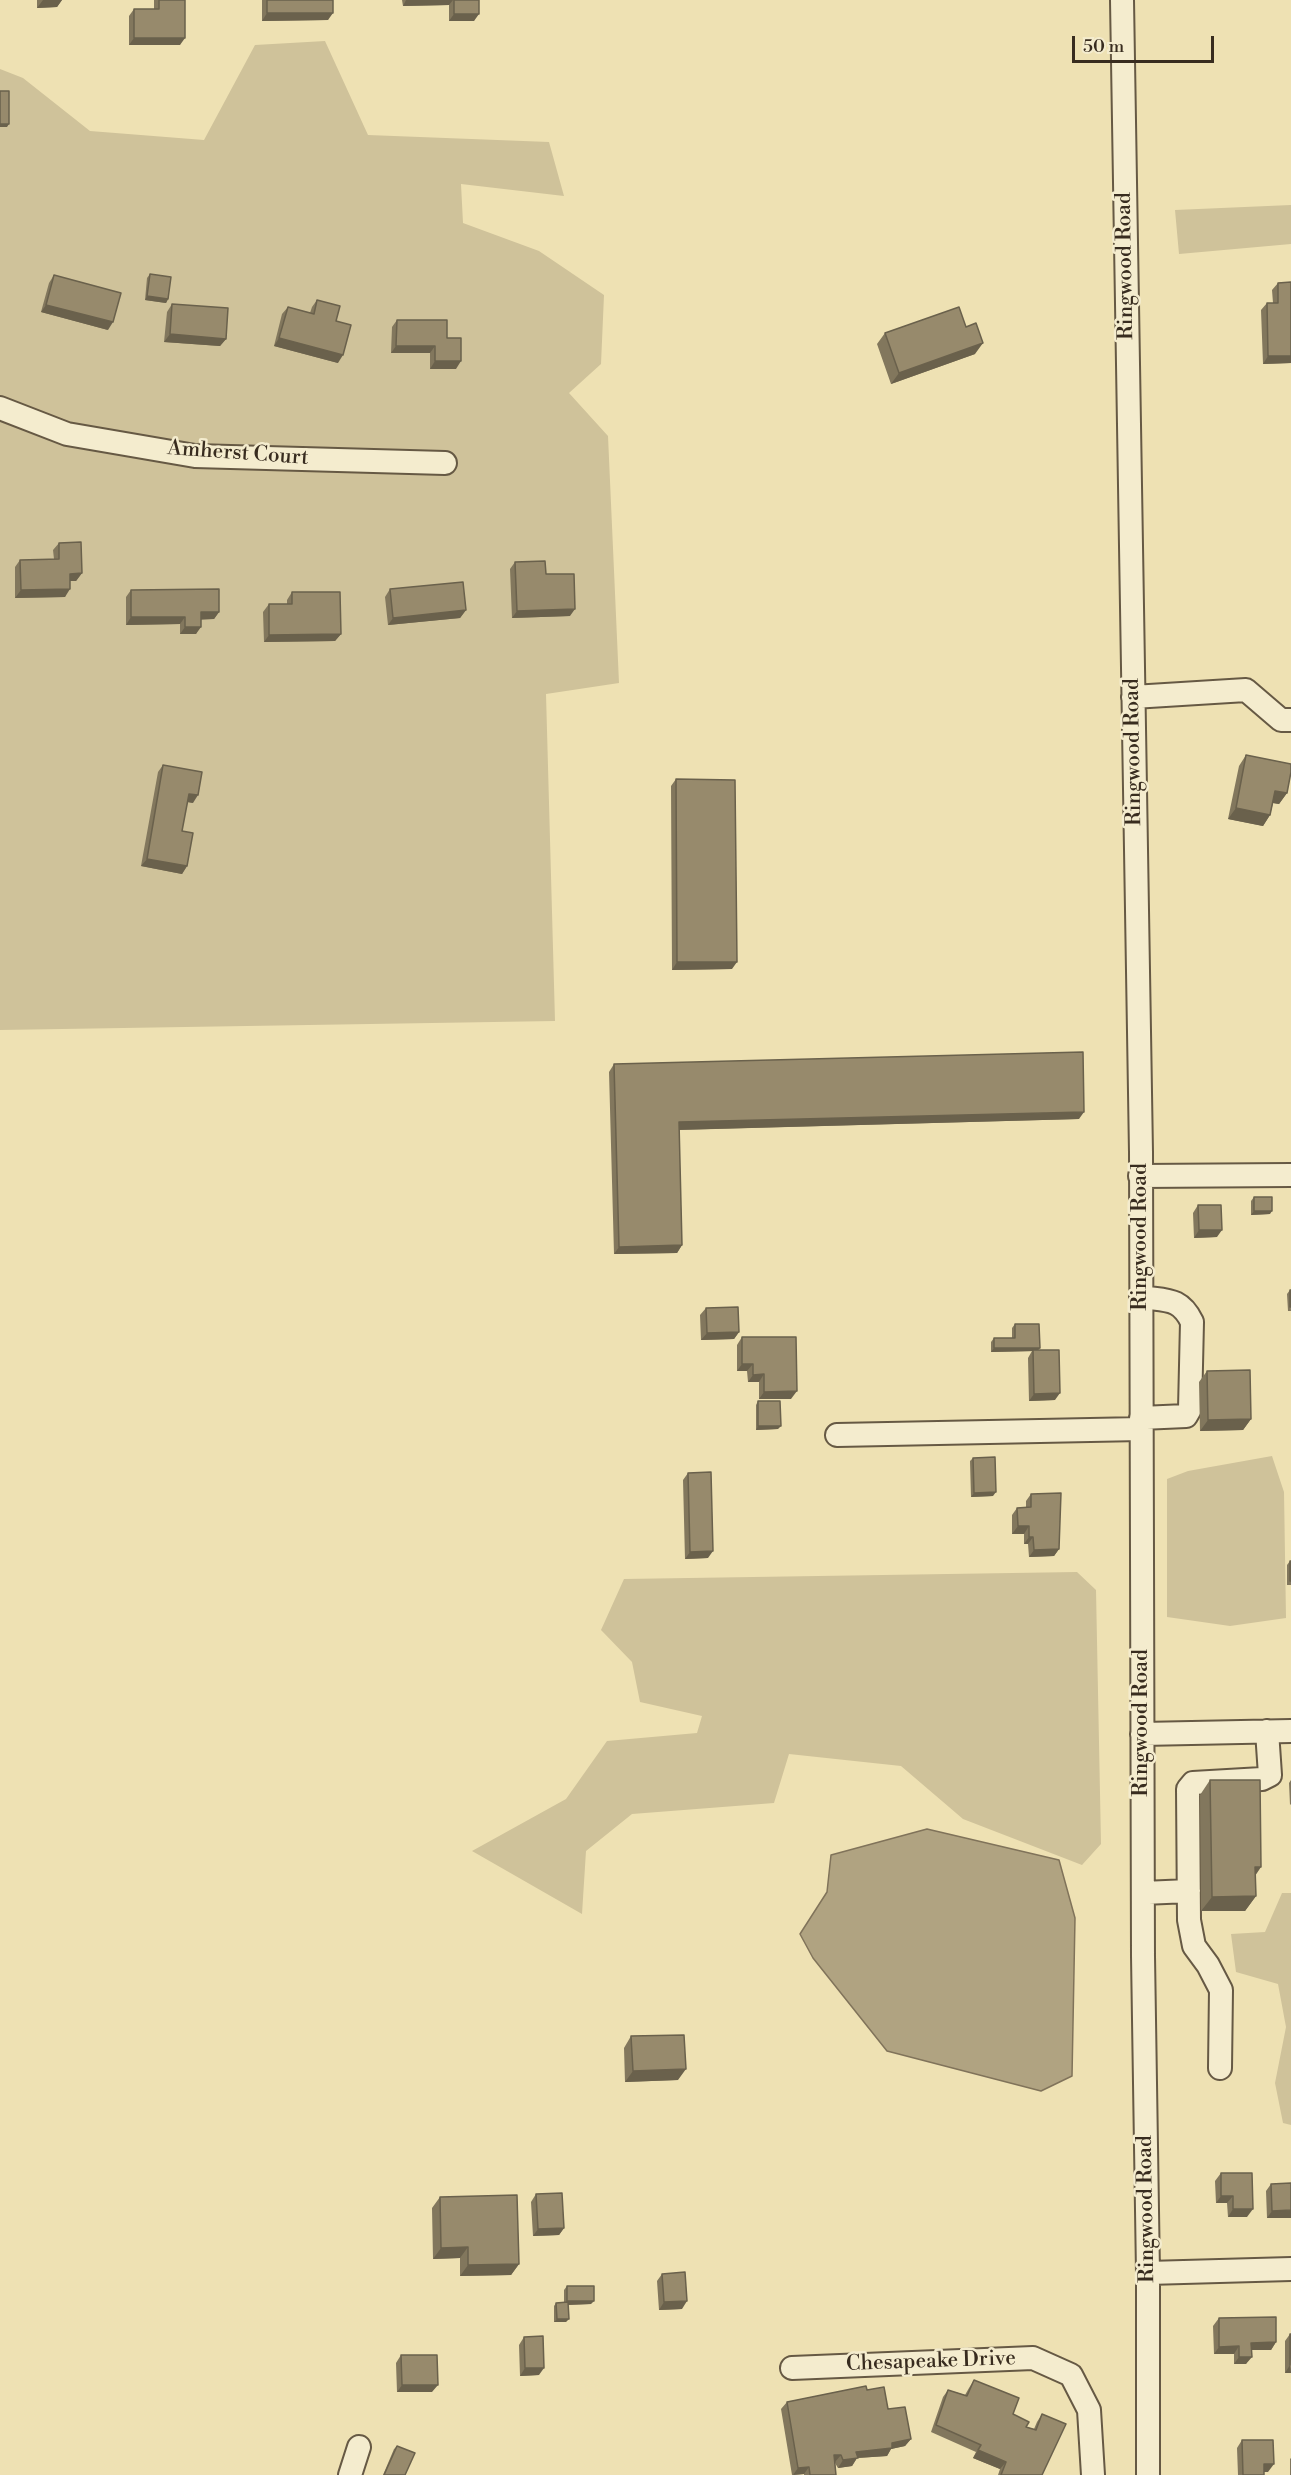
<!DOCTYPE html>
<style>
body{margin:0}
#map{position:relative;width:1291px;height:2475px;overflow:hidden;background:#eee1b3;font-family:"Libre Bodoni",serif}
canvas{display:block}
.scale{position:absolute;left:1072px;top:36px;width:142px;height:27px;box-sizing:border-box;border:3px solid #382c1f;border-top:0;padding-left:8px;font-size:18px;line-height:21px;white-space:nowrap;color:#382c1f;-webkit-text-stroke:4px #f4ecce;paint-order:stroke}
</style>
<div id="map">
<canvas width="1291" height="2475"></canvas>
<div class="scale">50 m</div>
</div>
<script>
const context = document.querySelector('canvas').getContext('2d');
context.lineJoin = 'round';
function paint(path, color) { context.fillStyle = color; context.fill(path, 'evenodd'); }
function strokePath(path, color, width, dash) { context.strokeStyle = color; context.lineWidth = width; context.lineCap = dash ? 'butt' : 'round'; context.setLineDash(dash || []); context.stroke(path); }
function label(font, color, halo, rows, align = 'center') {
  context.font = font + ' "Libre Bodoni",serif'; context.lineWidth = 5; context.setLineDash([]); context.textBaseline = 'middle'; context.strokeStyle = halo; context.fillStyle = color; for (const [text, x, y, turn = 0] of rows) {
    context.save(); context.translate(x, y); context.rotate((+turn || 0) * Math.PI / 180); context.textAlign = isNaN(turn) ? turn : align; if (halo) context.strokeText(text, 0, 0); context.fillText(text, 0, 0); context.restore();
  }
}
paint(new Path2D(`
 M325,41L368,135L549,142L564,196L461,184L463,223L539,251L604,295L601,364L569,393L608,436L619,683L546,694L555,1021L0,1030V69L23,78L90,131L204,140L255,45Z
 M1291,205V244L1179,254L1175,210Z
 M1272,1456L1284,1492L1286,1618L1230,1626L1167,1617V1479L1188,1471Z
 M1077,1572L1096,1590L1101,1844L1082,1865L963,1819L901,1766L789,1754L774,1803L632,1814L586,1851L582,1914L472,1851L566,1799L607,1741L697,1733L702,1716L640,1702L632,1662L601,1630L624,1579Z
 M1282,1893H1291V2125L1283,2123L1275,2083L1286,2027L1278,1984L1236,1972L1231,1934L1265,1932Z`), '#cfc29a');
const water = new Path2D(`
 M927,1829L1059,1860L1075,1918L1072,2076L1041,2091L887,2051L813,1958L800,1934L827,1892L831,1855Z`);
paint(water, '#b0a381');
strokePath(water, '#80735a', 1.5);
const minor = new Path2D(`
 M1122,0L1141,1152L1143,1956L1148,2273V2475
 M0,408L67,434L195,456L445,463
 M1133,697L1246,690L1281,720H1291
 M1140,1176L1291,1175
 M1141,1297C1166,1301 1180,1297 1192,1322L1190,1409L1186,1416L1141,1418
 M837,1435L1141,1429
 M1142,1734L1291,1731
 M1143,1893L1189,1891
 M1220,2068L1221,1990L1208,1965L1194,1946L1189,1920L1188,1789L1193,1783L1262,1779L1270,1775L1267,1731
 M1148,2273L1291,2269
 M792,2368L1033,2358L1071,2375L1089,2410L1093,2475
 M350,2475L359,2447`);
strokePath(minor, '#665944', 26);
strokePath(minor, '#f4ecce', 22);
paint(new Path2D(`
 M37,0H62L57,7L37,8Z
 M154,0H185L180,45H129V16L134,9H154Z
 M262,0H333L328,20L262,21Z
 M402,0H479L474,21H449V5L403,6Z
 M150,274L168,299L166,303L145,300L147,278Z
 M54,275L108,330L41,312L49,283Z
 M1291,282V363L1263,364L1261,310L1267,303H1273L1272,290L1278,283Z
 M317,300L336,321L338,363L274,346L282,314L288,307L310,313L312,307Z
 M172,304L226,339L220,346L164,342L167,312Z
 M397,320L447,338L456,369H430V353H391L392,327Z
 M885,333L975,354L891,384L877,344Z
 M59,543L82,573L76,581H70L65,597L15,598V567L20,560L54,559L53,550Z
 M515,562L546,574L570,616L512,618L510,569Z
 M390,589L466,610L460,618L388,625L385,597Z
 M131,590L219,612L214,619H201L196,634H180V624L126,625V597Z
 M292,592L341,634L335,641L264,642L263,612L269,604H287V600Z
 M1246,755L1287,793L1279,804L1273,803L1270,815L1263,826L1228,819L1239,766Z
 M163,765L193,803L187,802L182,831L187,866L182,874L141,866L158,772Z
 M676,779L732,969L672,970L671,786Z
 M614,1064L1079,1119L679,1130L682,1245L677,1253L614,1254L609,1072Z
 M1254,1197L1270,1214L1251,1215V1201Z
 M1198,1205L1217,1237L1194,1238L1193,1213Z
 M1290,1290L1291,1311H1288L1287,1294Z
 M706,1308L739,1332L734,1339L701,1340L700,1315Z
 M1015,1324L1040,1348L1038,1350L1055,1400L1029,1401L1028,1358L1032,1351L991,1352V1342L994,1338H1012V1328Z
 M742,1337L791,1399H759V1382H748L747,1371H737V1345Z
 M1207,1371L1251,1419L1243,1430L1200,1431L1199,1382Z
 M758,1401L778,1429L756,1430V1405Z
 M973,1458L993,1496L971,1497L970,1461Z
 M688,1473L708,1558L685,1559L683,1480Z
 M1031,1494L1059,1549L1054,1556L1029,1557L1028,1544H1024V1534H1012V1515L1017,1508L1026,1507V1501Z
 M1290,1561H1291V1585H1287V1565Z
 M1210,1780L1255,1875L1256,1896L1245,1911H1201L1200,1795Z
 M1291,1780V1804L1290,1805L1289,1783Z
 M631,2036L678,2080L625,2082L624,2048Z
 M1221,2173L1247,2217H1228L1227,2203H1216L1215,2181Z
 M1271,2184L1291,2218H1267L1266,2191Z
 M536,2194L564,2228L559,2235L533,2236L531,2202Z
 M440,2197L519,2264L511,2275L460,2276V2258L433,2259L432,2208Z
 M662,2274L682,2309L659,2310L657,2281Z
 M567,2286L591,2304L568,2305L566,2322H554V2306L556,2303L564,2302V2290Z
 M1219,2318L1276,2342L1271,2350H1251L1246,2364H1234V2354H1214L1213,2326Z
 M1290,2334L1291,2373H1285V2341Z
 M524,2337L539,2375L520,2376L519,2345Z
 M401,2355L432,2392H397L396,2363Z
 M974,2380L1013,2414L1026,2427L1034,2429L1037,2422L1042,2414V2475H998L1000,2469L973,2458L976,2452L931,2432L943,2397L948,2390L965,2395L969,2388Z
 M867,2390L888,2409L911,2439L905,2446L891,2449L887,2456L857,2458L852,2466L838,2468L835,2463L836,2475H804V2474L792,2475L781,2409L787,2402Z
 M1242,2440L1268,2472H1264V2475H1238L1237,2448Z
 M397,2446L405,2475H383L394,2449Z
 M1291,2458V2475H1290V2459Z`), '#82775d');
paint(new Path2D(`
 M43,0H62L57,7L37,8Z
 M406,0H453L449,5L403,6Z
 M267,13H333L328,20L262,21Z
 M454,14H479L474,21H449Z
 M134,38H185L180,45H129Z
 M0,124H9L7,127H0Z
 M147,296L168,299L166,303L145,300Z
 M46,305L113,322L108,330L41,312Z
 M170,334L226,339L220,346L164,342Z
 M279,338L343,355L338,363L274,346Z
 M983,343L975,354L891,384L899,373Z
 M396,346H435L430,353H391Z
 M1268,356H1291V363L1263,364Z
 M435,361H461L456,369H430Z
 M82,573L76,581H64L70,574Z
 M70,589L65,597L15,598L21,590Z
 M575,609L570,616L512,618L517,611Z
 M466,610L460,618L388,625L393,618Z
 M201,612H219L214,619L196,620Z
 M131,617H185L180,624L126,625Z
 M185,627H201L196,634H180Z
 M341,634L335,641L264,642L269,635Z
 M1275,791L1287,793L1279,804L1267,802Z
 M189,794L198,795L193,803L183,801Z
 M1236,808L1270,815L1263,826L1228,819Z
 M147,859L187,866L182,874L141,866Z
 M677,962H737L732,969L672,970Z
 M1084,1112L1079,1119L674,1130L679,1122Z
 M1254,1211H1272L1270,1214L1251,1215Z
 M1199,1230H1222L1217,1237L1194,1238Z
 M682,1245L677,1253L614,1254L619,1247Z
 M739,1332L734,1339L701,1340L707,1333Z
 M994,1348H1040L1037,1351L991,1352Z
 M742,1364H753L747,1371H737Z
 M764,1374L759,1382H748L753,1375Z
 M797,1391L791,1399H759L764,1392Z
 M1060,1393L1055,1400L1029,1401L1034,1394Z
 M1251,1419L1243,1430L1200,1431L1208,1420Z
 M758,1426H781L778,1429L756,1430Z
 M996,1492L993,1496L971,1497L974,1493Z
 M1018,1526H1029L1024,1534H1012Z
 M1029,1537H1033L1028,1544H1024Z
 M1059,1549L1054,1556L1029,1557L1034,1550Z
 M713,1551L708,1558L685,1559L690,1552Z
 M1255,1867H1261L1251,1882Z
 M1256,1896L1245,1911H1201L1212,1897Z
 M686,2069L678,2080L625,2082L633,2071Z
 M1221,2196H1233L1227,2203H1216Z
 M1233,2209H1253L1247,2217H1228Z
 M1291,2210V2218H1267L1272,2211Z
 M564,2228L559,2235L533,2236L538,2229Z
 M468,2247L460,2258L433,2259L441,2248Z
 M519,2264L511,2275L460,2276L468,2265Z
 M567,2301H594L591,2304L564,2305Z
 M687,2301L682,2309L659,2310L664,2302Z
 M557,2319H569L566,2322H554Z
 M1276,2342L1271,2350H1246L1251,2343Z
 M1239,2346L1234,2354H1214L1219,2347Z
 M1239,2357H1252L1246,2364H1234Z
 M1290,2365L1291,2373H1285Z
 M525,2368H544L539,2375L520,2376Z
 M402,2385H438L432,2392H397Z
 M911,2439L905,2446L891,2449L887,2456L857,2458L852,2466L838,2468L843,2460L856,2452Z
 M978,2450L1006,2462L1000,2469L973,2458Z
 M834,2455H841L835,2462L829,2463Z
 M1264,2464H1274L1268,2472H1259Z
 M809,2467L804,2474L793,2475L798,2468Z`), '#6a614c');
const building = new Path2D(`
 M159,0H185V38H134V9H159Z
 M267,0H333V13H267Z
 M454,0H479V14H454Z
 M0,91H9V124H0Z
 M150,274L171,277L168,299L147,296Z
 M54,275L121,293L113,322L46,305Z
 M1291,282V356H1268L1267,303H1278V283Z
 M317,300L340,306L336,321L351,325L343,355L279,338L288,307L314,314Z
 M172,304L228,308L226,339L170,334Z
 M959,307L966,327L976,323L983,343L899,373L885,333Z
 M397,320H447V338H461V361H435V346H396Z
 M81,542L82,573L70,574V589L21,590L20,560L59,559V543Z
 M545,561L546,574H574L575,609L517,611L515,562Z
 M463,582L466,610L393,618L390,589Z
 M219,589V612H201V627H185V617H131V590Z
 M292,592H340L341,634L269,635V604H292Z
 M1246,755L1291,764V772L1287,793L1275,791L1270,815L1236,808Z
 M163,765L202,772L198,795L189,794L182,831L193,833L187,866L147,859Z
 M676,779L735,780L737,962H677Z
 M1083,1052L1084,1112L679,1122L682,1245L619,1247L614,1064Z
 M1254,1197H1272V1211H1254Z
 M1198,1205H1221L1222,1230H1199Z
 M1290,1290H1291V1307H1290Z
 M738,1307L739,1332L707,1333L706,1308Z
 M1015,1324H1039L1040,1348H994V1338H1015Z
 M742,1337H796L797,1391L764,1392V1374L753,1375V1364H742Z
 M1033,1350H1059L1060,1393L1034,1394Z
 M1250,1370L1251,1419L1208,1420L1207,1371Z
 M758,1401H780L781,1426H758Z
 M995,1457L996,1492L974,1493L973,1458Z
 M711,1472L713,1551L690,1552L688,1473Z
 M1061,1493L1059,1549L1034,1550L1033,1537H1029V1526H1018L1017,1508L1031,1507V1494Z
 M1290,1561H1291V1581H1290Z
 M1210,1780H1260L1261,1867H1255L1256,1896L1212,1897Z
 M684,2035L686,2069L633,2071L631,2036Z
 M1221,2173H1252L1253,2209H1233V2196H1221Z
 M1291,2183V2210L1272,2211L1271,2184Z
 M562,2193L564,2228L538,2229L536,2194Z
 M517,2195L519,2264L468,2265V2247L441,2248L440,2197Z
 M685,2272L687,2301L664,2302L662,2274Z
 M567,2286H594V2301H567Z
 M568,2302L569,2319H557L556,2303Z
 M1276,2317V2342L1251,2343L1252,2357H1239V2346L1219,2347V2318Z
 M1290,2334H1291L1290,2365Z
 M543,2336L544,2368H525L524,2337Z
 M401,2355H437L438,2385H402Z
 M974,2380L1019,2398L1013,2414L1029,2422L1026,2427L1036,2430L1042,2414L1066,2424L1042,2475H1001L1006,2462L978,2450L981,2445L936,2425L948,2390L967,2396Z
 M866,2386L867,2390L884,2387L888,2409L905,2407L911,2439L892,2443V2448L856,2452L858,2458L843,2460L841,2455H834L836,2475H810L809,2467L798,2468L787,2402Z
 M1242,2440H1273L1274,2464H1264V2475H1243Z
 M397,2446L415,2453L405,2475H384Z`);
paint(building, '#978a6c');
strokePath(building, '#6a614c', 1.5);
label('21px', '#382c1f', '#f4ecce', [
 ["Ringwood Road",1126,266,-91],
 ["Amherst Court",238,454,4],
 ["Ringwood Road",1134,752,-91],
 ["Ringwood Road",1141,1237,-90],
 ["Ringwood Road",1142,1723,-90],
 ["Ringwood Road",1147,2209,-91],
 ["Chesapeake Drive",931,2362,-2]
]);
</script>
